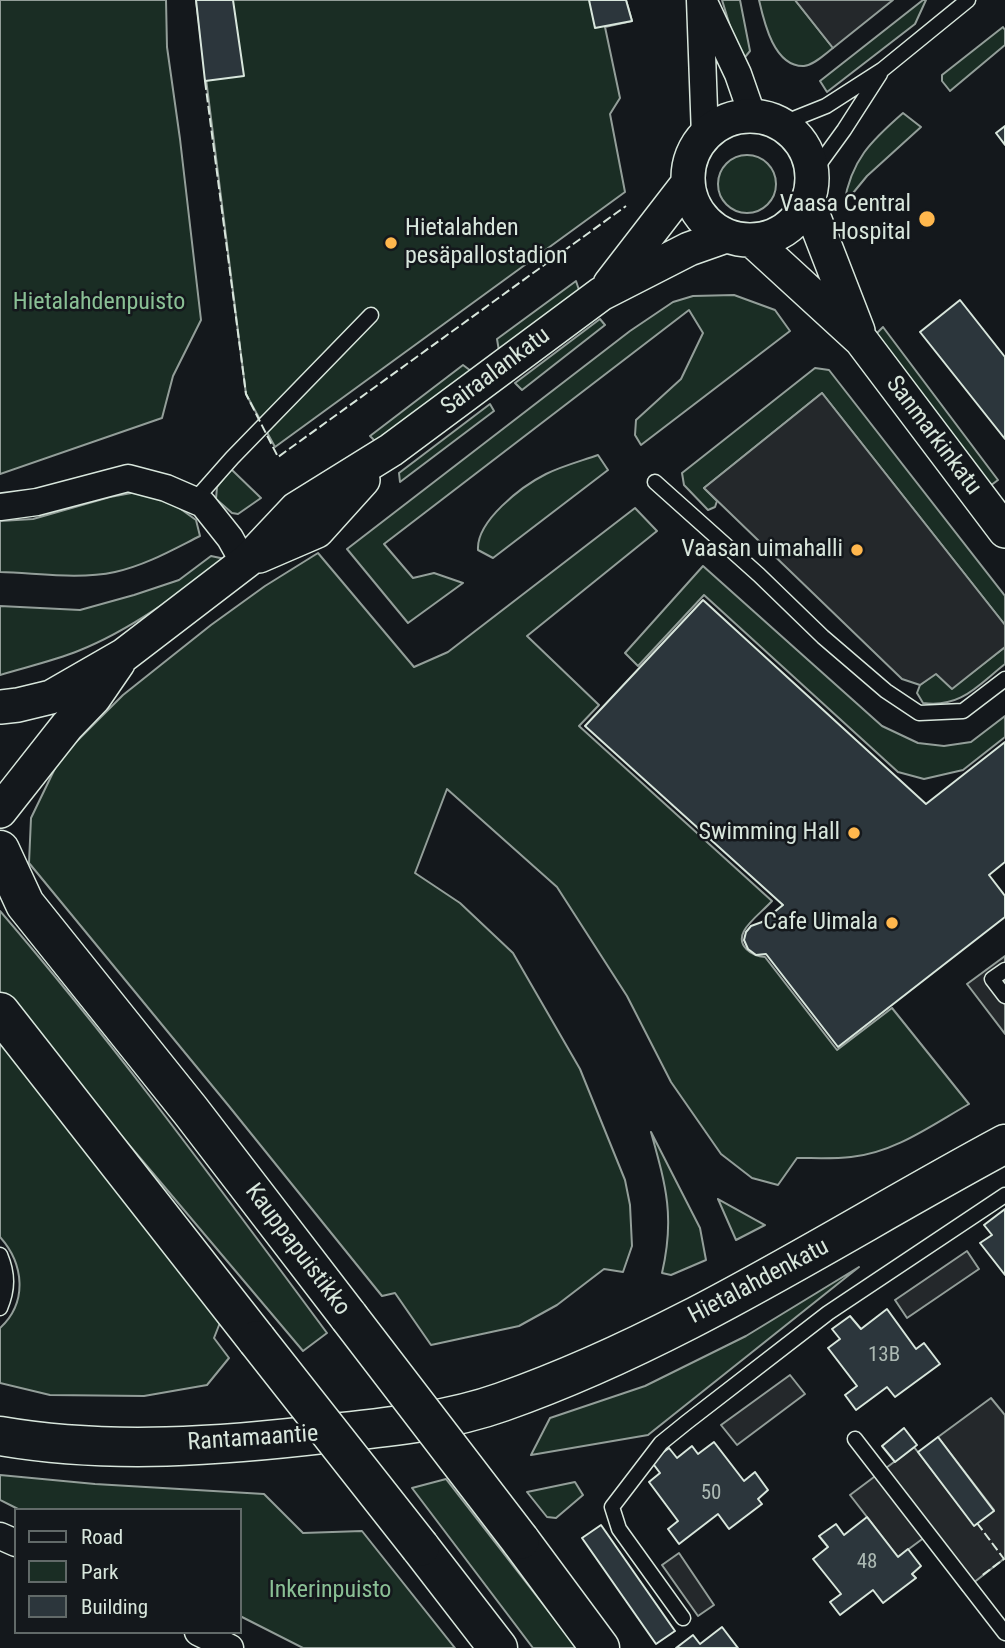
<!DOCTYPE html>
<meta charset="utf-8">
<style>
body{margin:0}
#map{position:relative;width:1005px;height:1648px;overflow:hidden;background:#14181c;font-family:"Roboto Condensed",sans-serif}
canvas{display:block}
.legend{position:absolute;left:14px;top:1508px;width:228px;height:126px;box-sizing:border-box;background:#14181c;border:2px solid #626a69;margin:0;padding:9px 12px;list-style:none;font-size:21px;color:#d8e6dc}
.legend li{display:flex;align-items:center;gap:14px;height:35px}
.legend b{width:35px;border:2px solid #626a69}
</style>
<div id="map">
<canvas width="1005" height="1648"></canvas>
<ul class="legend">
<li><b style="height:9px;background:#14181c"></b>Road</li>
<li><b style="height:19px;background:#1a2d24"></b>Park</li>
<li><b style="height:19px;background:#2c363c"></b>Building</li>
</ul>
</div>
<script>
const context = document.querySelector('canvas').getContext('2d');
context.lineJoin = 'round';
function paint(path, color) { context.fillStyle = color; context.fill(path, 'evenodd'); }
function strokePath(path, color, width, dash) { context.strokeStyle = color; context.lineWidth = width; context.lineCap = dash ? 'butt' : 'round'; context.setLineDash(dash || []); context.stroke(path); }
function label(font, color, halo, rows, align = 'center') {
  context.font = font + ' "Roboto Condensed",sans-serif'; context.lineWidth = 5; context.setLineDash([]); context.textBaseline = 'middle'; context.strokeStyle = halo; context.fillStyle = color; for (const [text, x, y, turn = 0] of rows) {
    context.save(); context.translate(x, y); context.rotate((+turn || 0) * Math.PI / 180); context.textAlign = isNaN(turn) ? turn : align; if (halo) context.strokeText(text, 0, 0); context.fillText(text, 0, 0); context.restore();
  }
}
const green = new Path2D(`
 M0,0H166L167,47L180,139L201,320L173,376L162,418L0,474Z
 M196,0H626L632,21L605,27L620,98L610,114L625,192L275,447L246,394Z
 M722,0H740L750,51L741,62Z
 M759,0H795L833,48C825,54 814,65 804,66C774,67 764,22 759,0Z
 M923,0H926L915,24L827,92L820,81Z
 M1003,27L1005,30V45L950,91L942,81V75Z
 M903,113L921,127L867,176L844,204C851,160 871,141 903,113Z
 M718 184a29 29 0 1 1 58 0a29 29 0 1 1-58 0Z
 M576,281L579,290L499,351L497,339Z
 M734,295L775,310L790,331L641,445L635,435L636,420L681,379L703,333L689,310L384,544L413,578L434,573L463,583L408,623L347,549L630,331L673,302L693,296Z
 M600,319L605,325L522,390L515,383Z
 M883,327L998,480L990,486L875,335Z
 M463,365L471,371L377,443L370,436Z
 M815,368L829,370L1005,596V625L822,393L704,488L717,501L715,507L708,510L684,485L682,473Z
 M490,404L494,411L400,482L399,473Z
 M598,455L608,470L493,558L478,550C476,521 522,486 546,474C562,466 581,461 598,455Z
 M231,469L261,498L238,514L232,513L216,499L217,487Z
 M142,491L164,497L196,520L200,536C172,550 146,565 115,572C78,580 37,573 0,572V521L33,519L110,497Z
 M635,508L657,531L527,636L599,705L579,726L772,901C764,910 749,921 744,931C736,946 752,956 765,957L837,1050L892,1008L969,1104C932,1125 894,1153 851,1157C834,1159 815,1158 797,1158L778,1185L752,1178L721,1154L671,1082L627,996L557,887L447,789L415,873L460,903L513,953L580,1069L625,1180L630,1205L632,1246L623,1272L604,1269L557,1305L519,1326L431,1345L395,1293L382,1296L228,1105L29,863L31,818L60,758L123,695L211,625L265,586L318,553L414,667L448,652Z
 M211,556L225,559C180,593 131,630 78,651C53,661 26,667 0,675V606L80,610L134,595L179,580Z
 M703,566L882,726L918,743L944,746L971,742L1005,716V737L963,770L924,779L898,772L704,595L638,666L625,653Z
 M1005,647V664C977,686 961,708 923,703L917,693L920,685L936,673L952,688Z
 M0,911C116,1046 221,1190 327,1333L303,1351L0,992Z
 M0,1029L223,1315L214,1338L229,1358L207,1385L144,1396L50,1395L0,1383V1328C28,1302 24,1264 0,1237Z
 M651,1132L700,1228L706,1260L671,1275L662,1273C675,1217 666,1186 651,1132Z
 M718,1199L765,1225L736,1240Z
 M859,1267L648,1435L531,1455L550,1418L645,1386L746,1336Z
 M0,1475L95,1484L264,1494L303,1533L362,1531L455,1648H303L240,1616V1510H20L0,1500Z
 M446,1479L577,1648H533L412,1488Z
 M575,1482L583,1495L556,1518L547,1517L527,1492Z`);
paint(green, '#1a2d24');
strokePath(green, '#939e99', 2);
const parking = new Path2D(`
 M795,0H893L833,48Z
 M822,393L1005,625V647L952,689L936,674L920,685L902,679L704,488Z
 M1005,956V1034L967,984Z
 M967,1251L979,1269L907,1318L895,1300Z
 M790,1375L805,1394L737,1445L721,1425Z
 M991,1398L1005,1415V1558L963,1591L925,1537L898,1557L850,1495L914,1447L974,1525L994,1510L938,1437Z
 M679,1553L714,1605L698,1616L662,1565Z`);
paint(parking, '#24282b');
strokePath(parking, '#939e99', 2);
const building = new Path2D(`
 M196,0H233L244,76L205,81Z
 M589,0H626L632,21L595,28Z
 M1005,126V145L996,133Z
 M960,300L1005,357V439L920,332Z
 M703,600L926,804L1005,742V862L989,875L1005,896V917L838,1047L766,954L756,955L748,949L744,940L746,932L751,926L762,922L783,905L585,726Z
 M1005,1209V1275L980,1243L992,1235L984,1225Z
 M887,1309L916,1349L924,1343L940,1364L895,1397L887,1387L856,1410L845,1395L857,1386L828,1348L840,1339L832,1329L850,1316L861,1329Z
 M904,1428L917,1445L895,1462L882,1446Z
 M938,1437L994,1511L974,1526L918,1452Z
 M714,1442L744,1481L755,1472L768,1490L758,1499L762,1504L729,1529L718,1514L679,1544L668,1529L678,1521L649,1482L660,1473L651,1461L669,1448L677,1458L692,1446L698,1454Z
 M867,1517L898,1557L908,1549L921,1566L912,1574L916,1578L883,1603L873,1590L840,1615L830,1602L841,1594L813,1559L828,1547L819,1536L836,1524L844,1535Z
 M601,1525L675,1631L656,1644L582,1538Z
 M722,1627L738,1648H676L693,1635L700,1644Z`);
paint(building, '#2c363c');
strokePath(building, '#d8e6dc', 2);
const service = new Path2D(`
 M781,124L826,106L882,70L968,0
 M812,174L844,130L880,74
 M655,482L759,575L823,637L886,691L919,713L963,711L1005,679
 M194,501L232,458L371,315
 M1005,970L992,979L1005,996
 M0,1255C8,1274 8,1289 0,1308
 M855,1439L1005,1633
 M683,1618L619,1529L612,1507L661,1443L687,1422L828,1313L1005,1195`);
const minor = new Path2D(`
 M700,0L705,136
 M704,2L738,74L753,117
 M0,507L37,502L128,478L166,488L203,504L230,538L244,563
 M0,1536L16,1543
 M198,1632L230,1648`);
const tertiary = new Path2D(`
 M688 178a62 62 0 1 1 124 0a62 62 0 1 1-124 0Z
 M808,202L858,331
 M753,241L861,340L1005,531
 M610,284L688,183
 M259,556L317,531L363,480
 M0,707L18,705L51,697L124,655L248,560L296,509L391,450L601,294L689,249L726,236
 M0,811L67,726L94,698L118,663`);
const secondary = new Path2D(`
 M0,1436C110,1455 223,1446 333,1433C389,1427 449,1421 502,1402C681,1339 839,1233 1005,1144`);
const primary = new Path2D(`
 M0,850L25,904L190,1110L349,1317
 M0,1012L257,1340
 M520,1540L600,1648
 M420,1547L498,1648`);
strokePath(service, '#d8e6dc', 17);
strokePath(minor, '#d8e6dc', 29);
strokePath(tertiary, '#d8e6dc', 36);
strokePath(secondary, '#d8e6dc', 41);
strokePath(primary, '#d8e6dc', 41);
strokePath(service, '#14181c', 14);
strokePath(minor, '#14181c', 26);
strokePath(tertiary, '#14181c', 33);
strokePath(secondary, '#14181c', 38);
strokePath(primary, '#14181c', 38);
const primaryBridge = new Path2D(`
 M349,1317L520,1540
 M257,1340L420,1547`);
strokePath(primaryBridge, '#d8e6dc', 41, []);
strokePath(primaryBridge, '#14181c', 38);
strokePath(new Path2D(`
 M205,81L246,394L278,457L626,206
 M977,1523L1004,1559L980,1577`), '#d8e6dc', 2, [9, 3.5]);
for (const [x, y, r, color] of [
 [927,219,9,"#ffb74d"],
 [391,243,7,"#ffb74d"],
 [857,550,7,"#ffb74d"],
 [854,833,7,"#ffb74d"],
 [892,923,7,"#ffb74d"]
]) { const dot = new Path2D(); dot.arc(x, y, r, 0, 2 * Math.PI); context.fillStyle = color; context.fill(dot); strokePath(dot, '#14181c', 2.5); }
label('21px', '#adbab4', null, [
 ["13B",884,1356],
 ["50",711,1494],
 ["48",867,1563]
]);
label('24px', '#d8e6dc', '#14181c', [
 ["Vaasa Central",911,205],
 ["Hospital",911,233],
 ["Hietalahden",405,229,"left"],
 ["pesäpallostadion",405,257,"left"],
 ["Vaasan uimahalli",843,550],
 ["Swimming Hall",840,833],
 ["Cafe Uimala",878,923]
], 'right');
label('24px', '#8ac095', '#14181c', [
 ["Hietalahdenpuisto",99,303],
 ["Inkerinpuisto",330,1591]
]);
label('24px', '#d8e6dc', '#14181c', [
 ["Sairaalankatu",496,372,-37],
 ["Sanmarkinkatu",933,436,53],
 ["Kauppapuistikko",297,1250,53],
 ["Hietalahdenkatu",759,1282,-28],
 ["Rantamaantie",253,1439,-4]
]);
</script>
